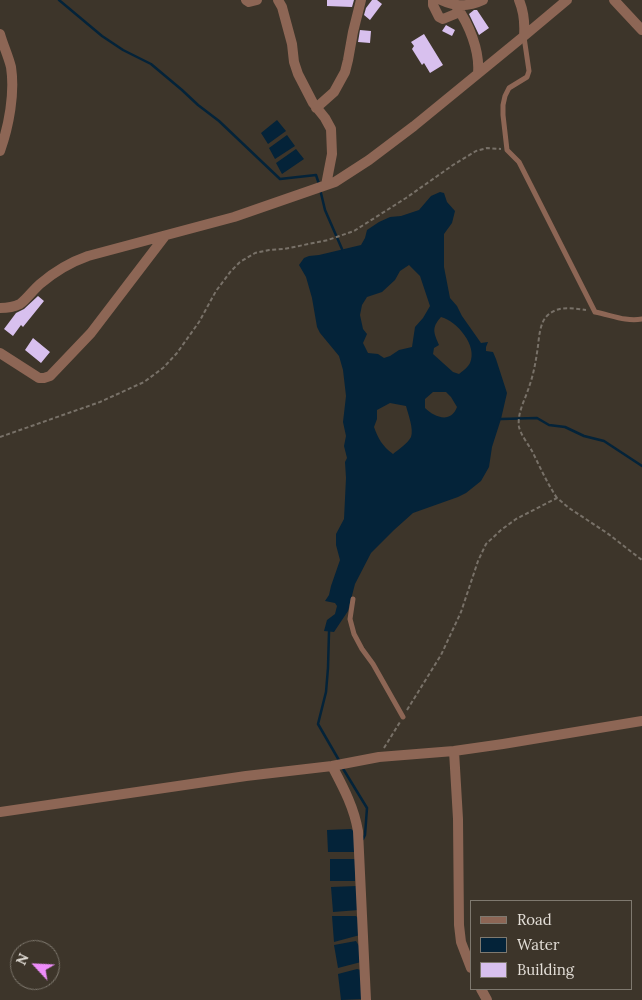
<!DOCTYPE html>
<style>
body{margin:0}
#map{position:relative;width:642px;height:1000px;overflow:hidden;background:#3d352a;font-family:Lora,serif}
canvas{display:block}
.legend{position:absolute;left:470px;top:900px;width:162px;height:90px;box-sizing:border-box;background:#3d352a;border:1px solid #7f796f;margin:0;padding:6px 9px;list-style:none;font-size:15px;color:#e3ded7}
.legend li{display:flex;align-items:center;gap:10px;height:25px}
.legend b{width:25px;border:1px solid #7f796f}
.north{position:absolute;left:10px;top:940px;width:50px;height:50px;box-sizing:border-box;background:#3d352a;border:1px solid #7f796f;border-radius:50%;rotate:295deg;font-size:14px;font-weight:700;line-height:20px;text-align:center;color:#e3ded7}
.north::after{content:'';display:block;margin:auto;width:18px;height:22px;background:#ed8cf9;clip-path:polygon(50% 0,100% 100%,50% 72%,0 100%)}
</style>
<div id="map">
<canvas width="642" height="1000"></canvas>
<ul class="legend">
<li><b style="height:6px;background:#8d6655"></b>Road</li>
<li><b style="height:14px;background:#042339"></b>Water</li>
<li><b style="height:14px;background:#d8c0ee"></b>Building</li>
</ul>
<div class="north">N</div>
</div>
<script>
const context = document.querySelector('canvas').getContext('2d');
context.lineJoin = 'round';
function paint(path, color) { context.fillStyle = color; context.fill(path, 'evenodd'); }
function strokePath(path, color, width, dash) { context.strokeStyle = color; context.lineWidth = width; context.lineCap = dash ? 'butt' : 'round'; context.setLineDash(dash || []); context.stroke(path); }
paint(new Path2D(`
 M277,120L286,131L268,144L261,133Z
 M287,135L295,146L275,159L269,148Z
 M296,149L304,159L282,174L276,163Z
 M440,192L444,193L447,202L455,211L452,223L444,234V267L450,298L457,306L462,316L481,343L488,342L486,347V351L493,352L496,359L507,393L501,419L492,447L489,467L481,481L466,493L458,497L413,513L394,530L371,553L355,584L348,611L334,632L324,631L327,620L335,614L337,606L335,603L325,601L329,595L331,586L340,560L336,545V534L344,519L346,478L345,462L347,458L344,446L346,436L343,422L346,396L343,370L339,356L320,333L317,327L312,298L306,277L299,265L304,258L309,256L319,255L361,245L365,238L367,230L379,222L390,217L401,216L419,210L431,196ZM409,265L420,276L430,306L423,318L415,327L412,347L399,350L390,356L384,358L378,354L368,353L363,343L367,334L363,329L360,315L362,305L367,297L382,292L395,280L400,271ZM441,317C457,321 478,346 470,363C468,367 463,371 459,374L453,372L433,354L434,348L439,345C434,333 431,328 441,317ZM433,392H446L451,397L457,407C451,424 434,417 425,408V399ZM390,403L406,406C408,414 414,429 411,437C408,443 398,450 393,454C382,446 378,438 374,427L377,419V410Z
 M351,829L354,831L356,852H328L327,830Z
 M330,859H355V881H330Z
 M357,886L359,910L333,912L331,887Z
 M332,916H356L360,920V935L334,942Z
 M356,941L359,946L361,962L338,968L334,945Z
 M357,969L361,970L363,999L341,1000L338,974Z`), '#042339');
strokePath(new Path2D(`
 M59,0L102,36L123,50L151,64L182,90L198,105L219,121L280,179L316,175L319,184
 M320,189L325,210L342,249
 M501,419L537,418L549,425L565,427L584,436L604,441L642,466
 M329,632L328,668L326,692L318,724L340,762
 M342,767L367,808L365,835L363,839`), '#042339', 2.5);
paint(new Path2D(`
 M327,0H354L352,7L327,6Z
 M372,0H377L382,4L370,20L364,15L366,8Z
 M474,10H477L489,28L479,35L469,14Z
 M446,25L455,30L452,36L442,31Z
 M360,30L371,31L370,43L358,42Z
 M424,34L443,65L430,73L424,63L422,65L412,49L414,46L411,42Z
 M38,296L44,301L23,327L21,325L13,336L4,329L16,313L24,309Z
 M33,338L50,352L41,363L25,350Z`), '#d8c0ee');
strokePath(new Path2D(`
 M0,437L100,402L144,382L163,368L177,353L199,322L216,291L231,271L240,262L255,253L269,250L284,249L328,240L354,231L406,198L453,165L476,151L487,148L501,149
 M557,498C547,483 540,467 532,451C528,444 521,435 519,427C517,413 525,400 529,387C534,373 536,360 538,346C539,337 540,324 546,317C557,305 572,308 586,310
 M407,710L441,655L461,612L478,561L486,544L501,530L516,519L557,498L569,508L607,533L642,560
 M384,748L400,722`), '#787168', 2, [4, 2.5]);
strokePath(new Path2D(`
 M524,37L529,71L527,77L509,88L505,96L503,105V115L507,150L519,162L595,312C611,315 626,322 642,319
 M353,599L350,619L354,634L362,649L373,664L403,717`), '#8d6655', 5);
strokePath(new Path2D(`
 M246,0L249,2L257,0
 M278,0L282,7L292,44L294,62L298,74L313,103L325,118L331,129L332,154L326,185
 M433,0V5L439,17L443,19L460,12
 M441,0C456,7 468,7 483,0
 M614,0L642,30
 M456,6C469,24 480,51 478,73
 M0,34C3,45 8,55 11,67C15,93 9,126 0,151
 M524,36L567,0
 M316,108L334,92L345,72L348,60L353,32L361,0
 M0,308C6,308 14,307 20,304C27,299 33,290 40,284C54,272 71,262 88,256L234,217L335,182L369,160L414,126L524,36C525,23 524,12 519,0
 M0,353L39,378H44L50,376L91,333L165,236
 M454,751L458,819L459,925L461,942L471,968
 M332,766C343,787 354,807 358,831L366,1000
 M0,812L246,776L332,766L379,757L454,751L503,744L642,721
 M481,989L487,1000`), '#8d6655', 10);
</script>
